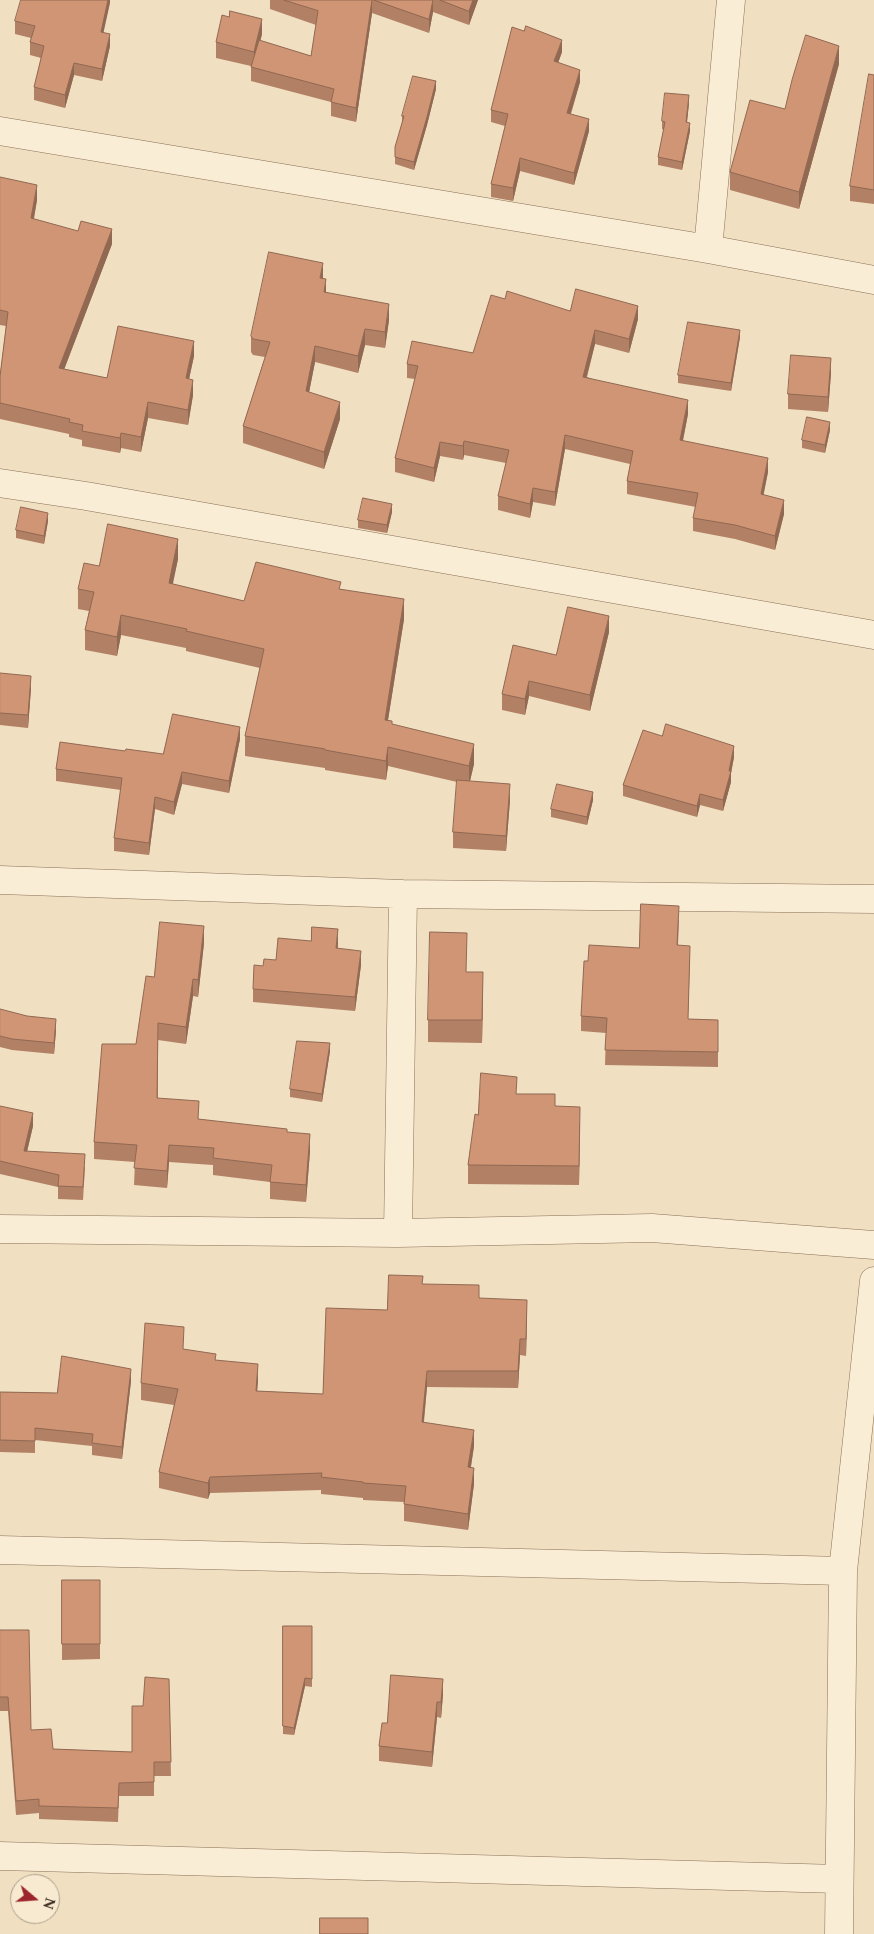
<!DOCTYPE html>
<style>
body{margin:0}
#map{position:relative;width:874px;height:1934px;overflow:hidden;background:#f0dfc1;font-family:Spectral,serif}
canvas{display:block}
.north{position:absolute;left:10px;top:1874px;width:50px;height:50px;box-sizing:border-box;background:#f7ead1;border:1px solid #ab9d89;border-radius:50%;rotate:108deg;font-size:14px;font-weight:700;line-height:20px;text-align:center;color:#39291d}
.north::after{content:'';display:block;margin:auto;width:18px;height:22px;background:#9c252d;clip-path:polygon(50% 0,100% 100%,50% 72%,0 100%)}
</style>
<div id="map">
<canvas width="874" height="1934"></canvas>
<div class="north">N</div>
</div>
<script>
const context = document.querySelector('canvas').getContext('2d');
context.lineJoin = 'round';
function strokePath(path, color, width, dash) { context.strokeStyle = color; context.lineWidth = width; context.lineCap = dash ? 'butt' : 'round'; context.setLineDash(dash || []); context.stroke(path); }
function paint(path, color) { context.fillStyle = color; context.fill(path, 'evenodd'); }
const minor = new Path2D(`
 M0,131L708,249L874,280
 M708,249L731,0
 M0,483L86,496L874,635
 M0,880L403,894L874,899
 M0,1229L398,1233L652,1228L874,1245
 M398,1233L403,894
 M0,1550L843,1571
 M0,1856L839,1879
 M839,1934L843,1571L874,1281`);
strokePath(minor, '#8a7058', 29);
strokePath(minor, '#faedd5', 28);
paint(new Path2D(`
 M110,0L103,32L110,46L102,81L74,75L65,108L34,100V87L41,58L30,55V42L31,38L15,34V21Z
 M270,0H478L469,25L433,12L429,33L372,13L356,122L331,116V102L251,81V66L216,58V42L262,34L260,41L311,56L316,25L270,9Z
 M562,52L558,63L580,82L571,114L589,131L574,185L520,171L513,201L491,197V184L505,126L491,122V110Z
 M839,64L799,209L730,190V172L785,109Z
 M874,75V204L850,201V186Z
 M436,89L427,125L414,170L395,164V147L402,124V116Z
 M689,103L687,123L690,131L682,170L658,165V157L664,130L662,129V121Z
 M0,177L37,200L34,219L112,244L64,369L107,378L194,356L189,379L193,395L188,425L148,418L141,452L121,448L120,453L82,446V440L69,437V434L0,419V376L6,326L0,325Z
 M323,279L326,292L389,320L385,348L365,345L358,373L315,362L309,392L340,419L324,469L243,443V426L265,357L253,355L251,352V336Z
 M505,299L570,311L638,319L629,353L595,344L587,377L688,414L683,441L768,472L763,495L784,514L775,550L735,539L693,531V518L696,507L627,494V481L630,464L565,449L555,506L533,502L530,518L498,510V496L506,463L464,455L463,460L440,456L434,482L395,472V458L415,379L407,378V364L473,353Z
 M740,337L731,391L678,383V375Z
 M831,373L828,412L788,409V394Z
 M830,430L825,453L802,448V440Z
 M392,512L387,533L358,528V520Z
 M48,521L44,544L16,538V530Z
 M178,559L172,584L244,601L341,589L404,619L388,720L392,724L474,764L470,781L510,800L506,851L453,848V832L457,782L388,766L386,780L325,770V768L245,756V736L260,668L186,651V648L121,635L117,656L85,650V630L89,611L78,609V589L99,566Z
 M609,632L590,711L529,696L525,715L502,710V694L556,655Z
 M0,673L31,688L28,728L0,725Z
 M662,736L734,757L731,773V782L723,811L700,805L697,817L623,796V785Z
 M240,739L229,793L182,784L174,815L155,809L149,855L114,851V838L121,790L56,781V769L125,751L163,754Z
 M593,800L587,825L551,817V809Z
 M679,920L678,945L690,960L688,1019L718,1020V1067L605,1065L606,1033L581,1031V1016L588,961L639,948Z
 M204,943L198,997L193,996L186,1044L158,1040V1098L199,1119L287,1132L310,1151L306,1202L270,1199V1182L213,1175V1165L169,1162L167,1188L134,1185L135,1162L94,1159V1142L136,1044L154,977Z
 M338,943V948L361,965L355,1011L253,1002V989L263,966L276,960Z
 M466,972L483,994L482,1043L428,1042V1020Z
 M0,1009L56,1030L54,1054L12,1050L0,1047Z
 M330,1051L322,1102L290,1097V1089Z
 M517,1094L555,1106L580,1126L579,1185L468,1184V1165L478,1115Z
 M0,1106L33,1126L27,1152L85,1167L83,1200L58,1199V1187L0,1174Z
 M423,1284L479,1298L527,1316L526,1356L520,1355L518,1388L427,1387L424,1422L474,1446L471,1467L474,1484L468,1530L404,1521V1502L363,1500V1498L321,1494V1490L210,1493L208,1499L159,1488V1472L174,1405L141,1400V1383L184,1349L216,1360L258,1380L257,1391L323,1394L387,1310Z
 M131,1381L122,1459L92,1455V1446L35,1440V1453L0,1452V1392L57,1393Z
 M62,1580H100V1659L62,1660Z
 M283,1626H312V1687L305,1686L294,1735L283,1734Z
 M0,1630L31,1730L53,1749L132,1752L143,1706L169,1679L171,1776H154V1796H119L118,1822L39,1819V1813L16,1815L8,1711H0Z
 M443,1694L441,1718L437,1717L432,1767L379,1761V1746L387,1723Z`), '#b28065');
paint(new Path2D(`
 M108,0H110V3L101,44V32Z
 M372,0V13L356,122V108Z
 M433,0V12L429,33V19Z
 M473,0H478L469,25V11Z
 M262,19V34L254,67V52Z
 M110,34V46L102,81V69Z
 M562,40V52L554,74V61Z
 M839,46V64L799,209V192Z
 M74,63V75L65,108V95Z
 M580,70V82L567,125V113Z
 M436,81V89L427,125L414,170V162Z
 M689,95V103L686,130V122Z
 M589,119V131L574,185V173Z
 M690,123V131L682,170V162Z
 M520,158V171L513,201V188Z
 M37,185V200L31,233V218Z
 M112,229V244L59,383V368Z
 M323,263V279L320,278Z
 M326,279V296L324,292Z
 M389,304V320L385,348V332Z
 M638,306V319L629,353V339Z
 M365,329V345L358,373V356Z
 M595,330V344L583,390V377Z
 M740,330V337L731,391V383Z
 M194,341V356L186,393V378Z
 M315,346V362L306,408V391Z
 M831,358V373L828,412V397Z
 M193,380V395L188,425V410Z
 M688,400V414L680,454V440Z
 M148,402V418L141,452V437Z
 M340,402V419L324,469V452Z
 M830,422V430L825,453V445Z
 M121,433V448L120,453V438Z
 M565,435V449L555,506V492Z
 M464,441V455L463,460V446Z
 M440,442V456L434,482V468Z
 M768,458V472L761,508V494Z
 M533,488V502L530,518V504Z
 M784,500V514L775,550V536Z
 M392,504V512L387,533V525Z
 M48,513V521L44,544V536Z
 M178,539V559L169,603V583Z
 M404,599V619L385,739V720Z
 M121,615V635L117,656V637Z
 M609,616V632L590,711V695Z
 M31,676V688L28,728V715Z
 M529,681V696L525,715V699Z
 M240,727V739L229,793V781Z
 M474,744V764L469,785V766Z
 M734,746V757L731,773V782L723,811V800Z
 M388,747V766L386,780V761Z
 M182,772V784L174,815V802Z
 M510,784V800L506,851V836Z
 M593,792V800L587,825V817Z
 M700,794V805L697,817V806Z
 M155,797V809L149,855V843Z
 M204,926V943L198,997V980Z
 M338,929V943L336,961V948Z
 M361,951V965L355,1011V997Z
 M483,972V994L482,1043V1020Z
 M193,979V996L186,1044V1027Z
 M56,1019V1030L54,1054V1043Z
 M330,1043V1051L322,1102V1094Z
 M580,1107V1126L579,1185V1166Z
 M33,1113V1126L24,1164V1151Z
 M310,1134V1151L306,1202V1185Z
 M169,1145V1162L167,1188V1171Z
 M527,1300V1316L526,1356V1339Z
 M520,1339V1355L518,1388V1371Z
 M258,1364V1380L256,1407V1391Z
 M131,1369V1381L122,1459V1447Z
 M427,1371V1387L422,1438V1422Z
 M474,1430V1446L468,1484V1467Z
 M474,1468V1484L468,1530V1514Z
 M210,1477V1493L208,1499V1483Z
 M305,1678V1686L294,1735V1728Z
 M443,1679V1694L441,1718V1702Z
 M437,1702V1717L432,1767V1752Z`), '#916852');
const building = new Path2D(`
 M21,0H108L101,32L110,34L102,69L74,63L65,95L34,87L44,46L30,42L35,26L15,21Z
 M284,0H372L356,108L331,102L334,89L251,67L259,40L311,56L318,11Z
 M374,0H433L429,19Z
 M440,0H473L469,11Z
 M230,11L262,19L254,52L216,42L222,15L229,17Z
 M526,26L562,40L554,61L580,70L567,113L589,119L574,173L520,158L513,188L491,184L508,114L491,110L512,27L524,31Z
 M806,35L839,46L799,192L730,172L750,100L785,109L792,80Z
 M869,74L874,75V190L850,186Z
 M413,76L436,81L427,117L414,162L395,157V147L404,116H402Z
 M665,93L689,95L686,122L690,123L682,162L658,157L665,122L662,121Z
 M0,177L37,185L31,218L78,231L81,221L112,229L59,368L107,378L118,326L194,341L186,378L193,380L188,410L148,402L141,437L121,433L120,438L82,431L83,425L69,422L70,419L0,403V376L8,312L0,310Z
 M269,252L323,263L320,278L326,279L324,292L389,304L385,332L365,329L358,356L315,346L306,391L340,402L324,452L243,426L270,342L253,339L251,336Z
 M576,289L638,306L629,339L595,330L583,377L688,400L680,440L768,458L761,494L784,500L775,536L735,525L693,518L698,493L627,481L633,451L565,435L555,492L533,488L530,504L498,496L509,450L464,441L463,446L440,442L434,468L395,458L418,366L407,364L412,341L473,353L491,295L505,299L507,291L570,311Z
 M688,322L740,330L731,383L678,375Z
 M791,355L831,358L828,397L788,394Z
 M807,417L830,422L825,445L802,440Z
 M363,498L392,504L387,525L358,520Z
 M21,507L48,513L44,536L16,530Z
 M108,524L178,539L169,583L244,601L256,562L341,582L339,589L404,599L385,720L392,721V724L474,744L469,766L388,747L386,761L325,750V749L245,736L264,649L186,631L187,629L121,615L117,637L85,630L94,592L78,589L84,563L99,566Z
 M568,607L609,616L590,695L529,681L525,699L502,694L513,645L556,655Z
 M0,673L31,676L28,715L0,713Z
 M173,714L240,727L229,781L182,772L174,802L155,797L149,843L114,838L122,778L56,769L60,742L125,751L126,749L163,754Z
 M666,724L734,746L729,771H731L723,800L700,794L697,806L623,785L643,730L662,736Z
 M457,780L510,784L506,836L453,832Z
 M557,784L593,792L587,817L551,809Z
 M641,904L679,906L677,945L690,946L688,1019L718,1020V1052L605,1050L607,1018L581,1016L584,961H588L589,945L639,948Z
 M160,922L204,926L198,980L193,979L186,1027L158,1023L157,1098L199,1101L198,1119L287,1129V1132L310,1134L306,1185L270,1182L272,1165L213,1158L214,1148L169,1145L167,1171L134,1168L137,1145L94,1142L102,1044H136L146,976L154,977Z
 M312,927L338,929L336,948L361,951L355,997L253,989L254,965L263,966L264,959L276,960L278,938L311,941Z
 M430,932L467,933L466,972H483L482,1020H428Z
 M0,1009L27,1016L56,1019L54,1043L12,1039L0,1036Z
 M297,1041L330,1043L322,1094L290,1089Z
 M481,1073L517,1077L516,1094H555V1106L580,1107L579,1166L468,1165L475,1114L478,1115Z
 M0,1106L33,1113L24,1151L85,1154L83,1187L58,1186L59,1175L0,1161Z
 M389,1275L423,1276L422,1284L479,1285V1298L527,1300L526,1339H520L518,1371H427L422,1422L474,1430L468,1467L474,1468L468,1514L404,1504L406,1486L363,1483V1482L321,1477L322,1473L210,1477L208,1483L159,1472L178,1389L141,1383L145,1323L184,1327L183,1349L216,1354L215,1360L258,1364L256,1391L323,1394L326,1308L387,1310Z
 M62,1356L131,1369L122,1447L92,1443L93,1434L35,1428V1441L0,1440V1392L57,1393Z
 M62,1580H100V1644H62Z
 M283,1626H312V1679L305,1678L294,1728L283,1726Z
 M0,1630H29L31,1730L51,1729L53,1749L132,1752V1706H143L145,1677L169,1679L171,1762H154V1782L119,1783L118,1808L39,1806V1799L16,1801L8,1697H0Z
 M391,1675L443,1679L441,1702H437L432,1752L379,1746L382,1723H387Z
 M320,1918H368V1934H320Z`);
paint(building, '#cf9575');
strokePath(building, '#916852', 1);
</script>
